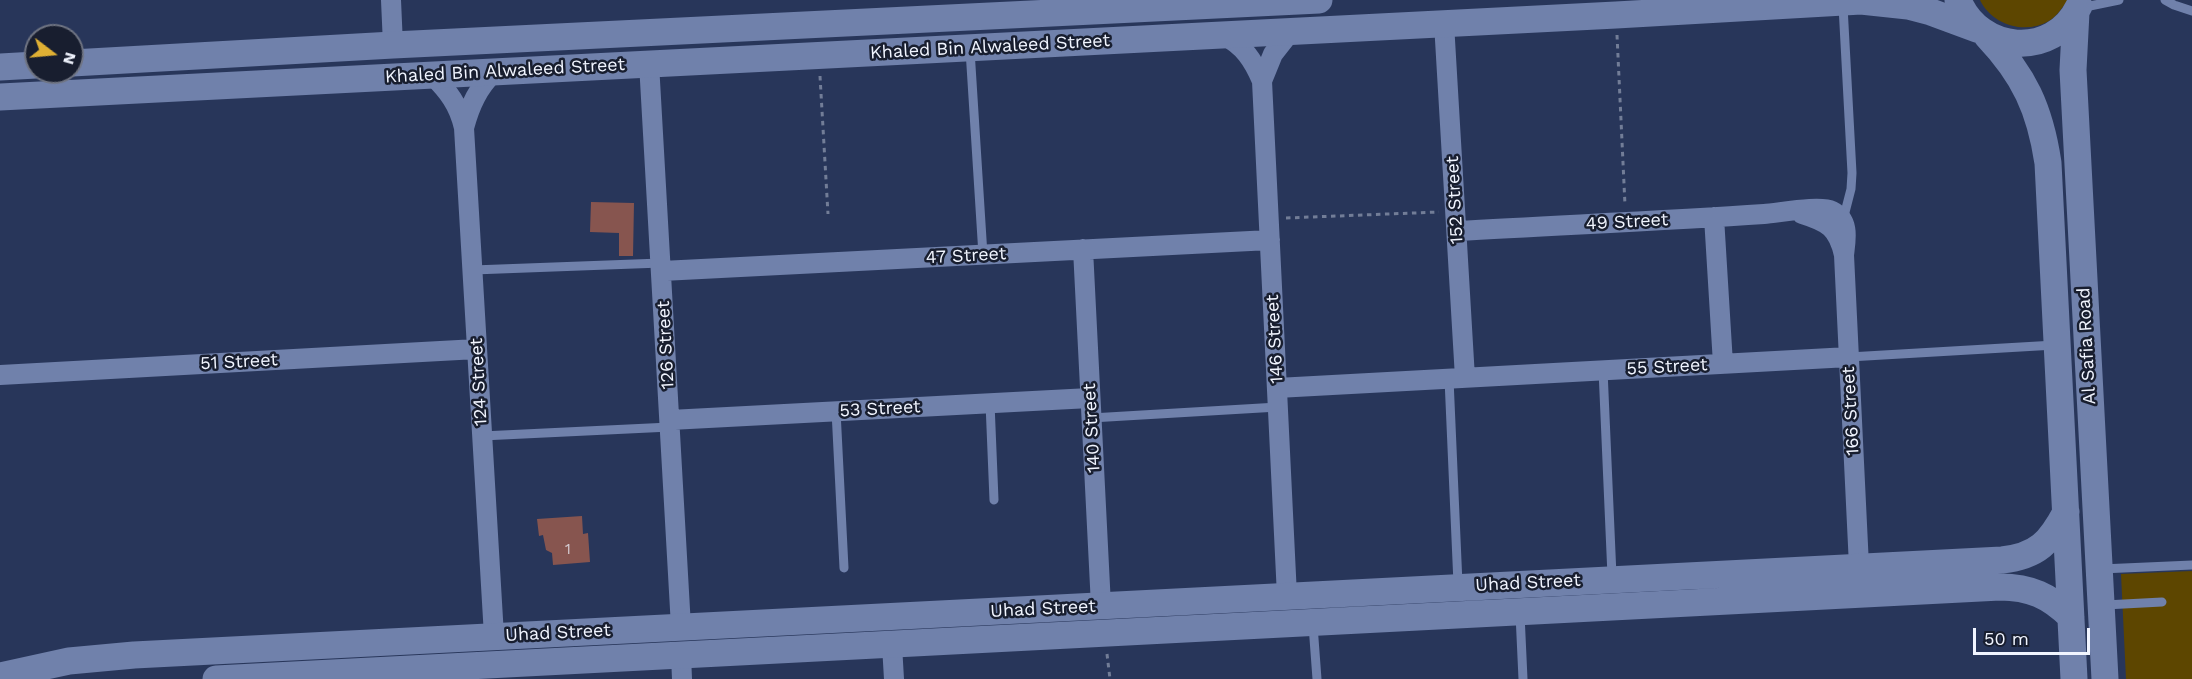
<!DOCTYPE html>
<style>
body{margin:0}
#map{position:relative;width:2192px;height:679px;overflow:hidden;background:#28365a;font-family:"Work Sans",sans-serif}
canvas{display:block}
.north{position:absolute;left:24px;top:24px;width:60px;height:60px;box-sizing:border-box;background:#181e2f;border:2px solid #6f7482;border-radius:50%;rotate:106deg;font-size:16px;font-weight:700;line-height:24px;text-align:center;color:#f1f5ff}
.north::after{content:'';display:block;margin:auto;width:21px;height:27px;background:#dfb034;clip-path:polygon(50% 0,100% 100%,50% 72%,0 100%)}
.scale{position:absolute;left:1973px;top:628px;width:117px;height:27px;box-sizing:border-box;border:3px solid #f1f5ff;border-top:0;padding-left:8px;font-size:18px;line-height:21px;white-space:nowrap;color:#f1f5ff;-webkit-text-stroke:4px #181e2f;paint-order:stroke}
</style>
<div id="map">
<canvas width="2192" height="679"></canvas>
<div class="north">N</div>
<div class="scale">50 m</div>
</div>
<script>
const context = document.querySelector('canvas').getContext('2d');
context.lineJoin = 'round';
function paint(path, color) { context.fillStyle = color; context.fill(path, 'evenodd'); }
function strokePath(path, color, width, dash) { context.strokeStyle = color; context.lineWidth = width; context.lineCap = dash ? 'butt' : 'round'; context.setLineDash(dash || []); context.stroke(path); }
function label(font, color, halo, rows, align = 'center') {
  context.font = font + ' "Work Sans",sans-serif'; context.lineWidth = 5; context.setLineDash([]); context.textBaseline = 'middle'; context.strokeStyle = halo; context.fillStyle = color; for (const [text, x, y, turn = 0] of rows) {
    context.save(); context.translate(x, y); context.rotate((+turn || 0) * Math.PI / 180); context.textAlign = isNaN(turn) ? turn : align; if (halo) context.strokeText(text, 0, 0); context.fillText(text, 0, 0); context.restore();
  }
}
paint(new Path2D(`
 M1980,0H2068C2062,8 2057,16 2049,21C2025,35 1992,25 1980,0Z
 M2192,571V679H2126L2121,574Z`), '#5d4600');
paint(new Path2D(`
 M591,202L634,203L633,256H619V233L590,232Z
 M582,516L583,534L588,533L590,562L553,565L552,553L546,550L543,535L539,536L537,519Z`), '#87554f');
strokePath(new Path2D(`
 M1617,35L1625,205
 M820,76L828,214
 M1286,218L1439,212
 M1107,654L1110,679`), '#727d97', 3, [4.5, 4.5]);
strokePath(new Path2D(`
 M2165,0L2174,5L2192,11
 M2080,8L2119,0
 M970,50L983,255
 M1843,220L1851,189L1852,173L1843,6
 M473,270L661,263
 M1849,357L2055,345
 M1603,370L1612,576
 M1449,379L1458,584
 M990,403L994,500
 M836,411L844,568
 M1091,418L1278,407
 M482,436L670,427
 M2101,569L2192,565
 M2105,605L2162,602
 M1520,614L1523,679
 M1313,625L1317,679`), '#7081ab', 9);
strokePath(new Path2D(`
 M391,0L393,45
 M1444,23L1465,378
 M1223,35C1244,46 1253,60 1262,81L1287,596
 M649,63L681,627
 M432,75C448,91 459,105 464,128L494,636
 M1262,81L1273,54L1291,31
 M464,128C470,105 478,88 495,71
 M1802,214C1828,222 1838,228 1844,255L1859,566
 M1714,217L1723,364
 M1457,231C1559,225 1662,221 1764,214C1779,213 1820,205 1832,211C1850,220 1846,239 1844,255
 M1083,249L1101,606
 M662,271L1270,240
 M0,375L477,349
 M1277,388L1849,357
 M670,420L1090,398
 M892,645L894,679
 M681,655L682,679`), '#7081ab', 20);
strokePath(new Path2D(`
 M1958,0C1979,53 2053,60 2079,6
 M2076,12L2073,70L2105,679
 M1987,36C2024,75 2040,109 2048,163L2074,679
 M72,63L393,45L1319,0
 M0,67L36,65
 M0,97L1616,15L1861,1L1908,6L1931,12L1977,29
 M0,676L69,661L134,655L2002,560C2038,556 2050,542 2066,512
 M216,679L2000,587C2030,587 2050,596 2071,617`), '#7081ab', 27);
label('15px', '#d6cdd3', null, [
 ["1",568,550]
]);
label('18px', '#f1f5ff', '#181e2f', [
 ["Khaled Bin Alwaleed Street",990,47,-3],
 ["Khaled Bin Alwaleed Street",505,71,-3],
 ["152 Street",1455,200,-93],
 ["49 Street",1627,222,-3],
 ["47 Street",966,256,-3],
 ["146 Street",1275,339,-93],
 ["126 Street",666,345,-93],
 ["Al Safia Road",2087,346,-93],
 ["51 Street",239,362,-3],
 ["55 Street",1667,367,-3],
 ["124 Street",479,382,-93],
 ["53 Street",880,409,-3],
 ["166 Street",1851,411,-93],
 ["140 Street",1092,428,-93],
 ["Uhad Street",1528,583,-3],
 ["Uhad Street",1043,609,-3],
 ["Uhad Street",558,633,-3]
]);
</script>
